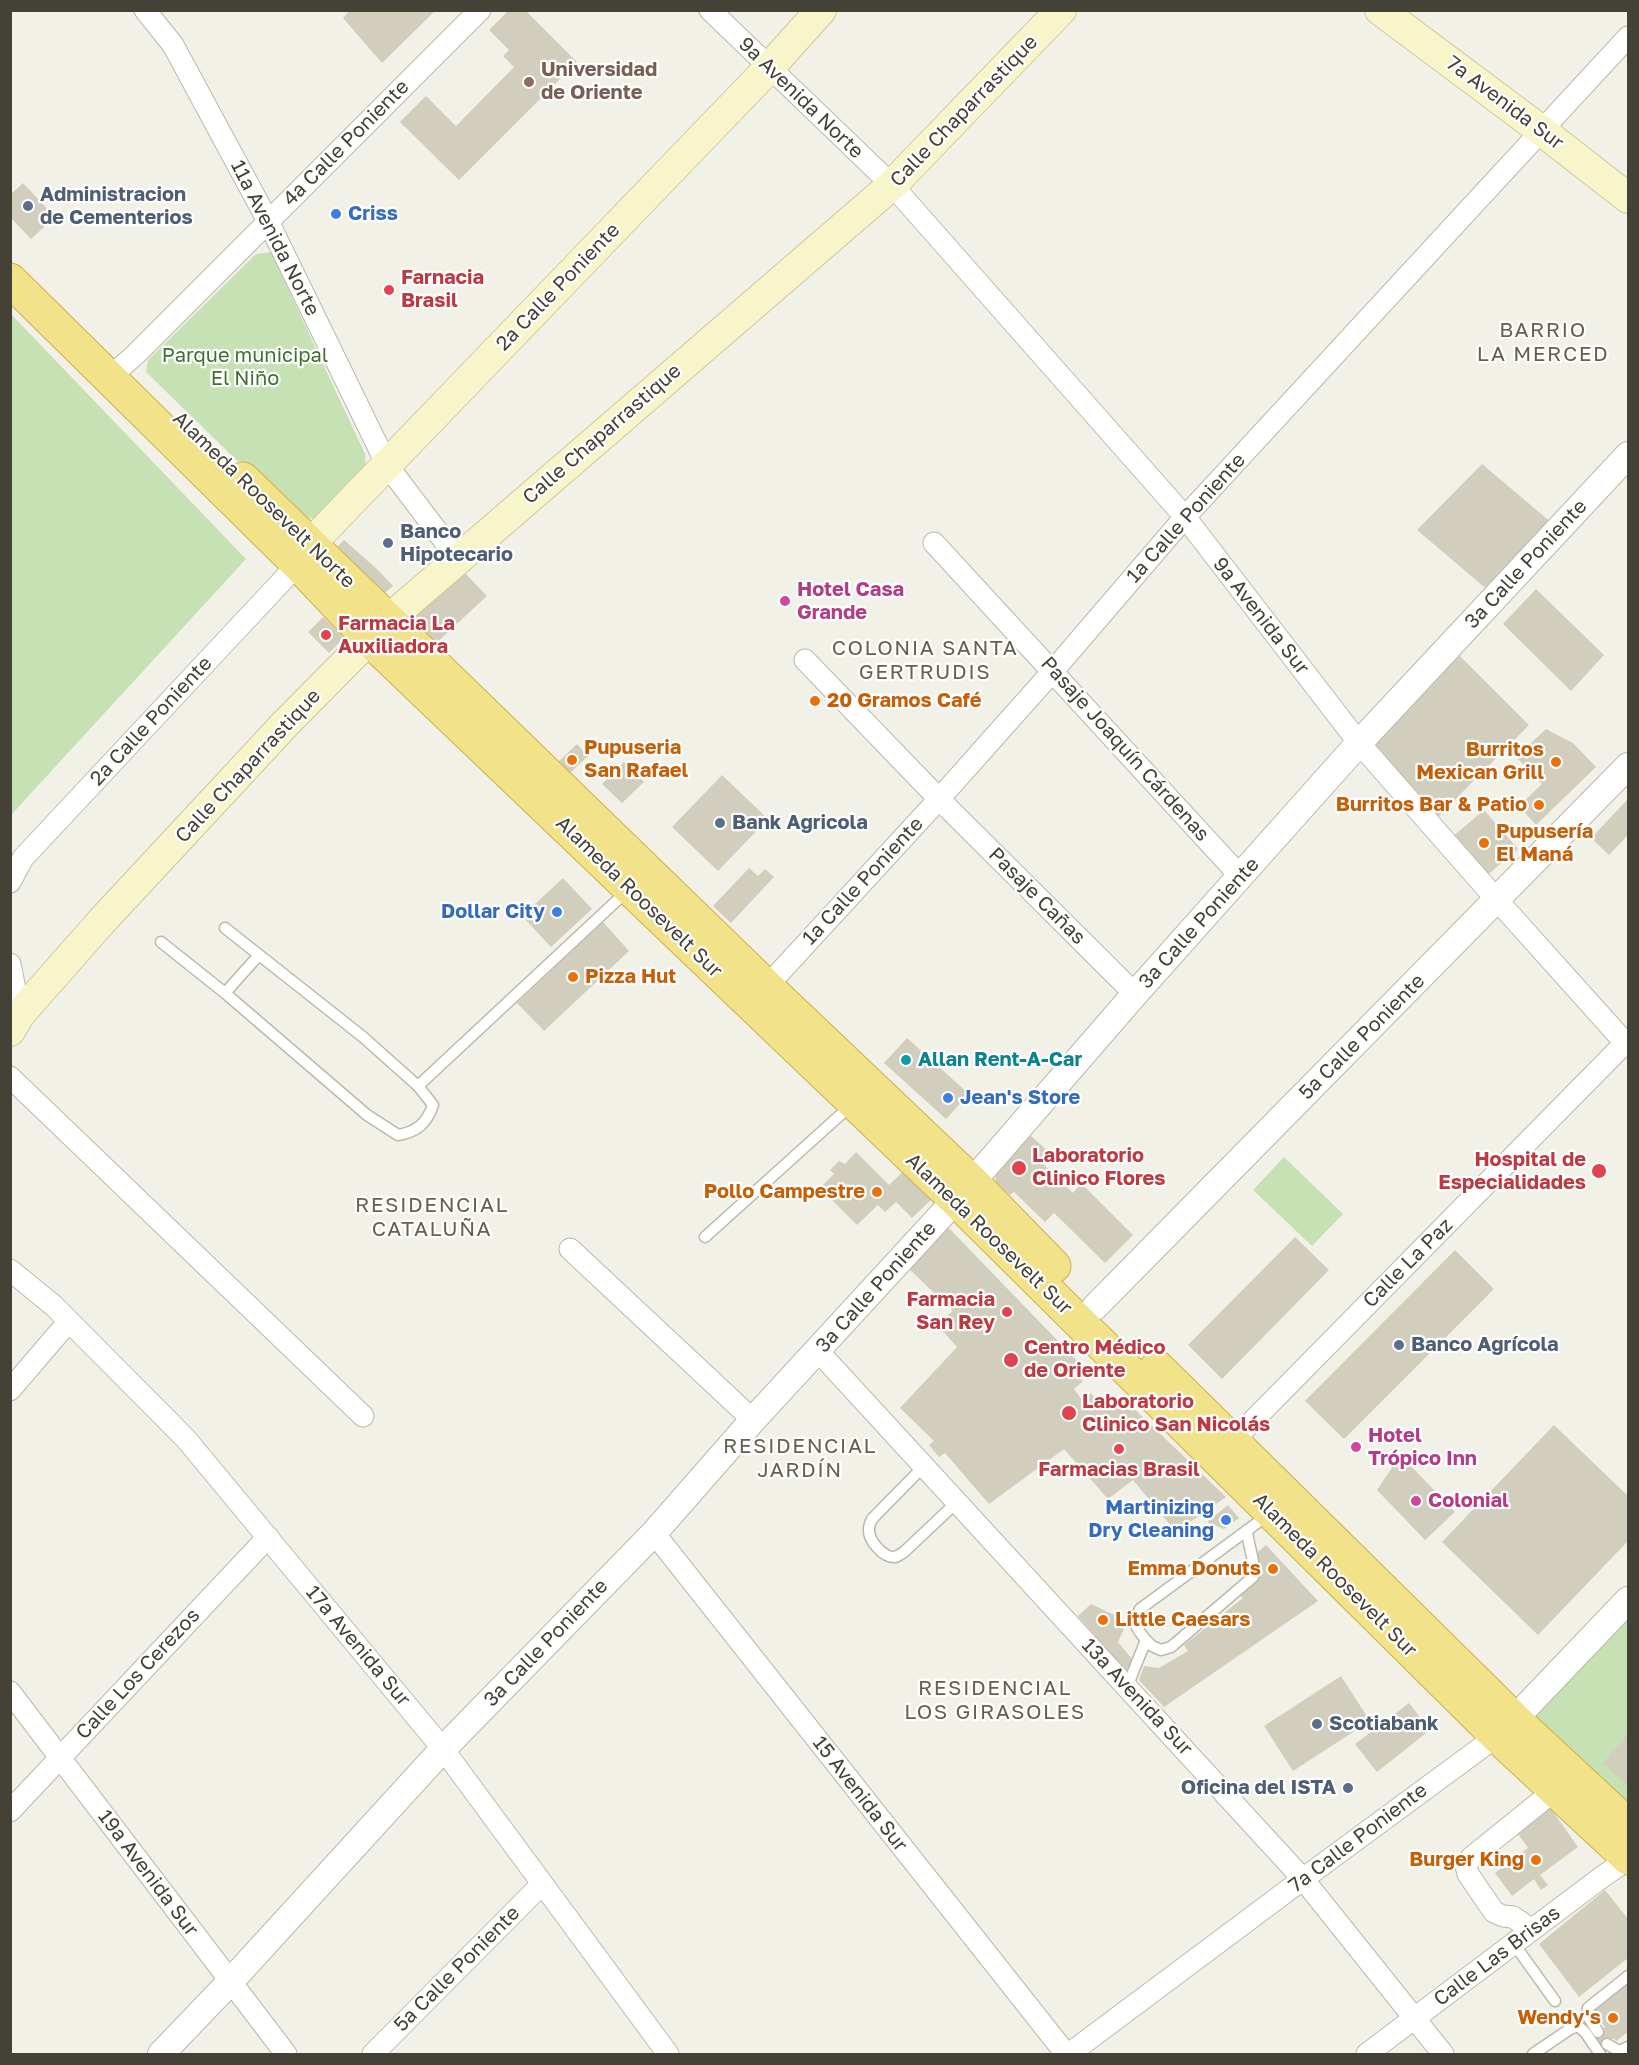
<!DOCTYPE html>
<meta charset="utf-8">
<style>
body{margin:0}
#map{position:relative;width:1639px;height:2065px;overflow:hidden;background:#f2f1e8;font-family:"Golos Text",sans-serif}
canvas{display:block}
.frame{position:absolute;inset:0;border:12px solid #444137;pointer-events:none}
</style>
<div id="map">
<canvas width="1639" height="2065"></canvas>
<div class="frame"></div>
</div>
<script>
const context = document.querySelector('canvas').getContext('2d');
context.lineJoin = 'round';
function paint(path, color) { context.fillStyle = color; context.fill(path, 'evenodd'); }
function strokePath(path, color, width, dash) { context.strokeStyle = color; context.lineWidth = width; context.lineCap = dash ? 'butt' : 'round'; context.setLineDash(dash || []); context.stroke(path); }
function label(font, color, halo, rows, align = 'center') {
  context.font = font + ' "Golos Text",sans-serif'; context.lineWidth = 4.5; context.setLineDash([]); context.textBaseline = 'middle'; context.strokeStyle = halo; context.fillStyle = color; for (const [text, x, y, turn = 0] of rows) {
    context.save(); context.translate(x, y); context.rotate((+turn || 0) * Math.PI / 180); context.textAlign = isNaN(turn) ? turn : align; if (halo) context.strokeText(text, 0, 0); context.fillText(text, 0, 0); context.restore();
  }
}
paint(new Path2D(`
 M271,252L365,454L366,469L317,518L297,519L146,372L148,360L256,254Z
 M10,313L246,559L11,815H10Z
 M1284,1157L1343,1214L1312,1246L1253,1190Z
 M1628,1617V1825L1524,1727Z`), '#c6e2b4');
paint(new Path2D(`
 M350,10H436L382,63L343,18Z
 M509,10H525L577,62L459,180L400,122L426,96L456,126L514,67L503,56L509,50L489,30Z
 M23,183L55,217L31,239L10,217V195Z
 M1482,464L1559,529L1496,597L1417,530Z
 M344,540L378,570L393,586L377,599L330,554Z
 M462,570L487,596L434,645L410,619Z
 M1536,589L1604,655L1571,691L1503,624Z
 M323,617L344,638L329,653L308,632Z
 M1454,650L1529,725L1436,819L1366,740Z
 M1546,729L1573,743L1596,767L1536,825L1519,806L1542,784L1516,757Z
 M577,744L588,756L567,776L556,764Z
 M624,762L644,782L622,803L602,784Z
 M722,775L768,819L718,871L672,827Z
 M1628,799V835L1609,855L1591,838Z
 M1484,810L1518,849L1485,877L1451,838Z
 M749,868L758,876L765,869L774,877L731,923L713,906Z
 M563,878L592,909L551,947L522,916Z
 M603,922L629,951L544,1031L517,1003Z
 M907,1038L969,1094L946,1119L884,1063Z
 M1030,1135L1052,1155L1042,1163L1073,1193L1081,1183L1133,1235L1105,1263L1054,1213L1045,1222L1014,1192L1010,1195L996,1182L995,1172Z
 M856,1152L889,1185L906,1169L934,1197L912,1218L896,1202L885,1212L878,1205L857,1225L820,1188L834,1174L830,1170L839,1161L845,1164Z
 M943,1222L1088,1372L1081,1379L1083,1381L1074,1389L1082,1400L1091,1393L1095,1398L1100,1395L1112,1410L1124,1399L1226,1497L1176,1532L1133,1480L1108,1499L1064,1449L989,1504L945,1453L939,1457L929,1445L934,1441L900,1408L957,1347L940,1328L952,1319L948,1315L953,1311L905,1265Z
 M1295,1237L1329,1270L1222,1379L1188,1345Z
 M1455,1250L1494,1289L1344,1439L1305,1401Z
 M1554,1425L1628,1496V1541L1538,1635L1442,1542Z
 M1393,1466L1402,1469L1411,1466L1455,1512L1425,1540L1377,1490Z
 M1228,1505L1239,1518L1224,1529L1207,1522Z
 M1266,1545L1318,1601L1164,1707L1139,1680L1144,1666L1159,1668L1188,1651L1184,1645L1243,1598L1240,1595L1261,1572L1254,1555Z
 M1091,1604L1118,1617L1124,1629L1118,1642L1133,1660L1126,1671L1078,1616Z
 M1341,1676L1370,1721L1293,1771L1264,1726Z
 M1409,1703L1430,1730L1377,1772L1355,1744Z
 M1628,1734V1786L1603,1763Z
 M1547,1803L1578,1847L1540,1875L1548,1885L1541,1890L1534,1879L1512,1896L1495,1873L1528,1848L1514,1828Z
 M1605,1890L1628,1919V1958L1579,1997L1539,1944Z
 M1628,1980V2032L1616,2041L1614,2038L1603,2047L1594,2036L1605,2027L1591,2009Z`), '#d2cebe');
const service = new Path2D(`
 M225,928L363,1037L418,1086L625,893L629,892
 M161,942L225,993L367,1115L398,1135C417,1132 427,1123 433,1105L418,1086
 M225,993L259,955
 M705,1237L848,1108L853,1107
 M924,1466L872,1519C871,1521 869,1527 869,1529C868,1540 883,1558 895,1557C898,1556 901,1554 904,1552L957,1502
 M1146,1640L1152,1646L1161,1650L1171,1647L1253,1577C1256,1562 1248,1546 1247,1530
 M1127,1687L1146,1640C1136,1628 1132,1624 1140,1609L1268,1515
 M1514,1944L1555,2001
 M1598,2032L1587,2015L1588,2008L1628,1976
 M1607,2044L1619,2051L1628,2047
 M1533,2054L1570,2029L1578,2026L1585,2032L1600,2054`);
const minor = new Path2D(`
 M145,10L173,45L268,221L387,465L458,559
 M710,10L892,185L1185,517L1359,743L1497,900L1628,1046
 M110,377L136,354L480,10
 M934,543L1241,877
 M805,660L939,799L1135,994
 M10,882L23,858L298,564
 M10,964L20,1014
 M758,996L939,799L1053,671L1185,517L1628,37
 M10,1077L363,1416
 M570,1249L753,1420
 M10,1270L54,1306L186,1439L443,1749L668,2054
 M818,1351L1303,1879L1443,2054
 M10,1390L69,1321
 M1224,1450L1625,1043
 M654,1533L1066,2054
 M10,1692L286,2054
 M10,1811L268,1537
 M1532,1930L1513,1917L1503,1916L1494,1912L1468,1874L1466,1866L1472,1857L1555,1790
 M373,2054L542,1884
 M1069,2054L1303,1879L1497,1736
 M1367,2054L1602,1877L1628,1859`);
const tertiary = new Path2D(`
 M1095,1307L1628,766
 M1502,1732L1628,1600
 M161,2054L231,1981L443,1749L654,1533L753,1420L972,1182L1135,994L1359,743L1628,455`);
const secondary = new Path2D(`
 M1380,10L1542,131L1628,198
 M293,561L312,545L322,532L769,68L821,10
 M10,1031L20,1014L101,922L286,723L389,619L892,185L1061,10`);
const trunk = new Path2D(`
 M10,280L298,564L370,640L956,1200L1497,1736L1628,1858
 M243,479L767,987L972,1182L1054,1266
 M1157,1367L1515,1720L1628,1825`);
strokePath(service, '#bcb9ab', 13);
strokePath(minor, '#bcb9ab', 23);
strokePath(tertiary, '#bcb9ab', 28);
strokePath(secondary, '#cdc89b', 32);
strokePath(trunk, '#ceb246', 35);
strokePath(service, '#fff', 10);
strokePath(minor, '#fff', 21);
strokePath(tertiary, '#fff', 26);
strokePath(secondary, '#f9f5ca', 30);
strokePath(trunk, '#f2e28a', 33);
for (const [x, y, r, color] of [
 [529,82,6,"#8d6e63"],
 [28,206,6,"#5c6f8a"],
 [336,214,6,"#3f7fe0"],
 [389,290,6,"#e0444e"],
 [388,543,6,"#5c6f8a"],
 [785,601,6,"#d1479c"],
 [326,635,6,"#e0444e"],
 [815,701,6,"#e8710a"],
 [572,760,6,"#e8710a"],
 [1556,762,6,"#e8710a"],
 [1539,805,6,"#e8710a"],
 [720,823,6,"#5c6f8a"],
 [1484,843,6,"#e8710a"],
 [557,912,6,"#3f7fe0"],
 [573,977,6,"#e8710a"],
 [906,1060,6,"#0f9aa8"],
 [948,1098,6,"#3f7fe0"],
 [1019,1168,8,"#e0444e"],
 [1599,1171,8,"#e0444e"],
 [877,1192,6,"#e8710a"],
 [1007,1312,6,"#e0444e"],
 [1399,1345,6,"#5c6f8a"],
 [1011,1360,8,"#e0444e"],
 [1069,1413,8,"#e0444e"],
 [1356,1447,6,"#d1479c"],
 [1119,1449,6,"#e0444e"],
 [1416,1501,6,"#d1479c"],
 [1226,1520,6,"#3f7fe0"],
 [1273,1569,6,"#e8710a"],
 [1103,1620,6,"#e8710a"],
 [1317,1724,6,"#5c6f8a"],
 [1348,1788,6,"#5c6f8a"],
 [1536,1860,6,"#e8710a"],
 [1613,2018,6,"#e8710a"]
]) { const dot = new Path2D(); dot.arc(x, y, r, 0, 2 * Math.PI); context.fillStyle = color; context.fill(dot); strokePath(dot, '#fff', 2); }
label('bold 20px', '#785e54', '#fff', [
 ["Universidad",541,70],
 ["de Oriente",541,93]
], 'left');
label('20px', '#444137', '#fff', [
 ["9a Avenida Norte",801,98,44],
 ["7a Avenida Sur",1505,103,37],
 ["Calle Chaparrastique",964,111,-46],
 ["4a Calle Poniente",346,143,-45],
 ["11a Avenida Norte",275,238,63],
 ["2a Calle Poniente",558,287,-46],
 ["Calle Chaparrastique",602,434,-41],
 ["Alameda Roosevelt Norte",264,500,44],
 ["1a Calle Poniente",1186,518,-48],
 ["3a Calle Poniente",1526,564,-47],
 ["9a Avenida Sur",1261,616,52],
 ["2a Calle Poniente",151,721,-47],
 ["Pasaje Joaquín Cárdenas",1125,749,48],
 ["Calle Chaparrastique",248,766,-47],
 ["1a Calle Poniente",863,881,-47],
 ["Pasaje Cañas",1037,896,45],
 ["Alameda Roosevelt Sur",639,897,44],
 ["3a Calle Poniente",1199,923,-48],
 ["5a Calle Poniente",1362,1037,-45],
 ["Alameda Roosevelt Sur",989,1234,44],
 ["Calle La Paz",1408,1263,-45],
 ["3a Calle Poniente",876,1287,-48],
 ["Alameda Roosevelt Sur",1335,1575,45],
 ["3a Calle Poniente",546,1643,-46],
 ["17a Avenida Sur",358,1646,50],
 ["Calle Los Cerezos",138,1674,-47],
 ["13a Avenida Sur",1137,1697,47],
 ["15 Avenida Sur",860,1794,52],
 ["7a Calle Poniente",1358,1838,-37],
 ["19a Avenida Sur",148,1873,53],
 ["Calle Las Brisas",1497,1956,-37],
 ["5a Calle Poniente",457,1969,-45]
]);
label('bold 20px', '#4e5e75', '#fff', [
 ["Administracion",40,195],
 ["de Cementerios",40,218],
 ["Banco",400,532],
 ["Hipotecario",400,555],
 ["Bank Agricola",732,823],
 ["Banco Agrícola",1411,1345],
 ["Scotiabank",1329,1724],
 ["Oficina del ISTA",1336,1788,"right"]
], 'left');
label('bold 20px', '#366cbe', '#fff', [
 ["Criss",348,214],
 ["Dollar City",545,912,"right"],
 ["Jean's Store",960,1098],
 ["Martinizing",1214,1508,"right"],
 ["Dry Cleaning",1214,1531,"right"]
], 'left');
label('bold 20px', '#be3a42', '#fff', [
 ["Farnacia",401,278],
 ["Brasil",401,301],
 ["Farmacia La",338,624],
 ["Auxiliadora",338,647],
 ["Laboratorio",1032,1156],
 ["Clinico Flores",1032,1179],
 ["Hospital de",1586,1160,"right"],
 ["Especialidades",1586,1183,"right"],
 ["Farmacia",995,1300,"right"],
 ["San Rey",995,1323,"right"],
 ["Centro Médico",1024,1348],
 ["de Oriente",1024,1371],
 ["Laboratorio",1082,1402],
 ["Clinico San Nicolás",1082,1425],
 ["Farmacias Brasil",1119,1470,"center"]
], 'left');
label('20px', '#3e7030', '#fff', [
 ["Parque municipal",245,356],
 ["El Niño",245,379]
]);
label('bold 20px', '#b23c85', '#fff', [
 ["Hotel Casa",797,590],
 ["Grande",797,613],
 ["Hotel",1368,1436],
 ["Trópico Inn",1368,1459],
 ["Colonial",1428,1501]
], 'left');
label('bold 20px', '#c56008', '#fff', [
 ["20 Gramos Café",827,701,"left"],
 ["Pupuseria",584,748,"left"],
 ["San Rafael",584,771,"left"],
 ["Burritos",1544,750],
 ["Mexican Grill",1544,773],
 ["Burritos Bar & Patio",1527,805],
 ["Pupusería",1496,832,"left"],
 ["El Maná",1496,855,"left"],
 ["Pizza Hut",585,977,"left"],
 ["Pollo Campestre",865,1192],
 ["Emma Donuts",1261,1569],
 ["Little Caesars",1115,1620,"left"],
 ["Burger King",1524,1860],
 ["Wendy's",1601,2018]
], 'right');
label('bold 20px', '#0d838f', '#fff', [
 ["Allan Rent-A-Car",918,1060]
], 'left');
context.letterSpacing = '1.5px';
label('21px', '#66614f', '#fff', [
 ["BARRIO",1543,330],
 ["LA MERCED",1543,354],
 ["COLONIA SANTA",925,648],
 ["GERTRUDIS",925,672],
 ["RESIDENCIAL",432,1205],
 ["CATALUÑA",432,1229],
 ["RESIDENCIAL",800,1446],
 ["JARDÍN",800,1470],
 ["RESIDENCIAL",995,1688],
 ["LOS GIRASOLES",995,1712]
]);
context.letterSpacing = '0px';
</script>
